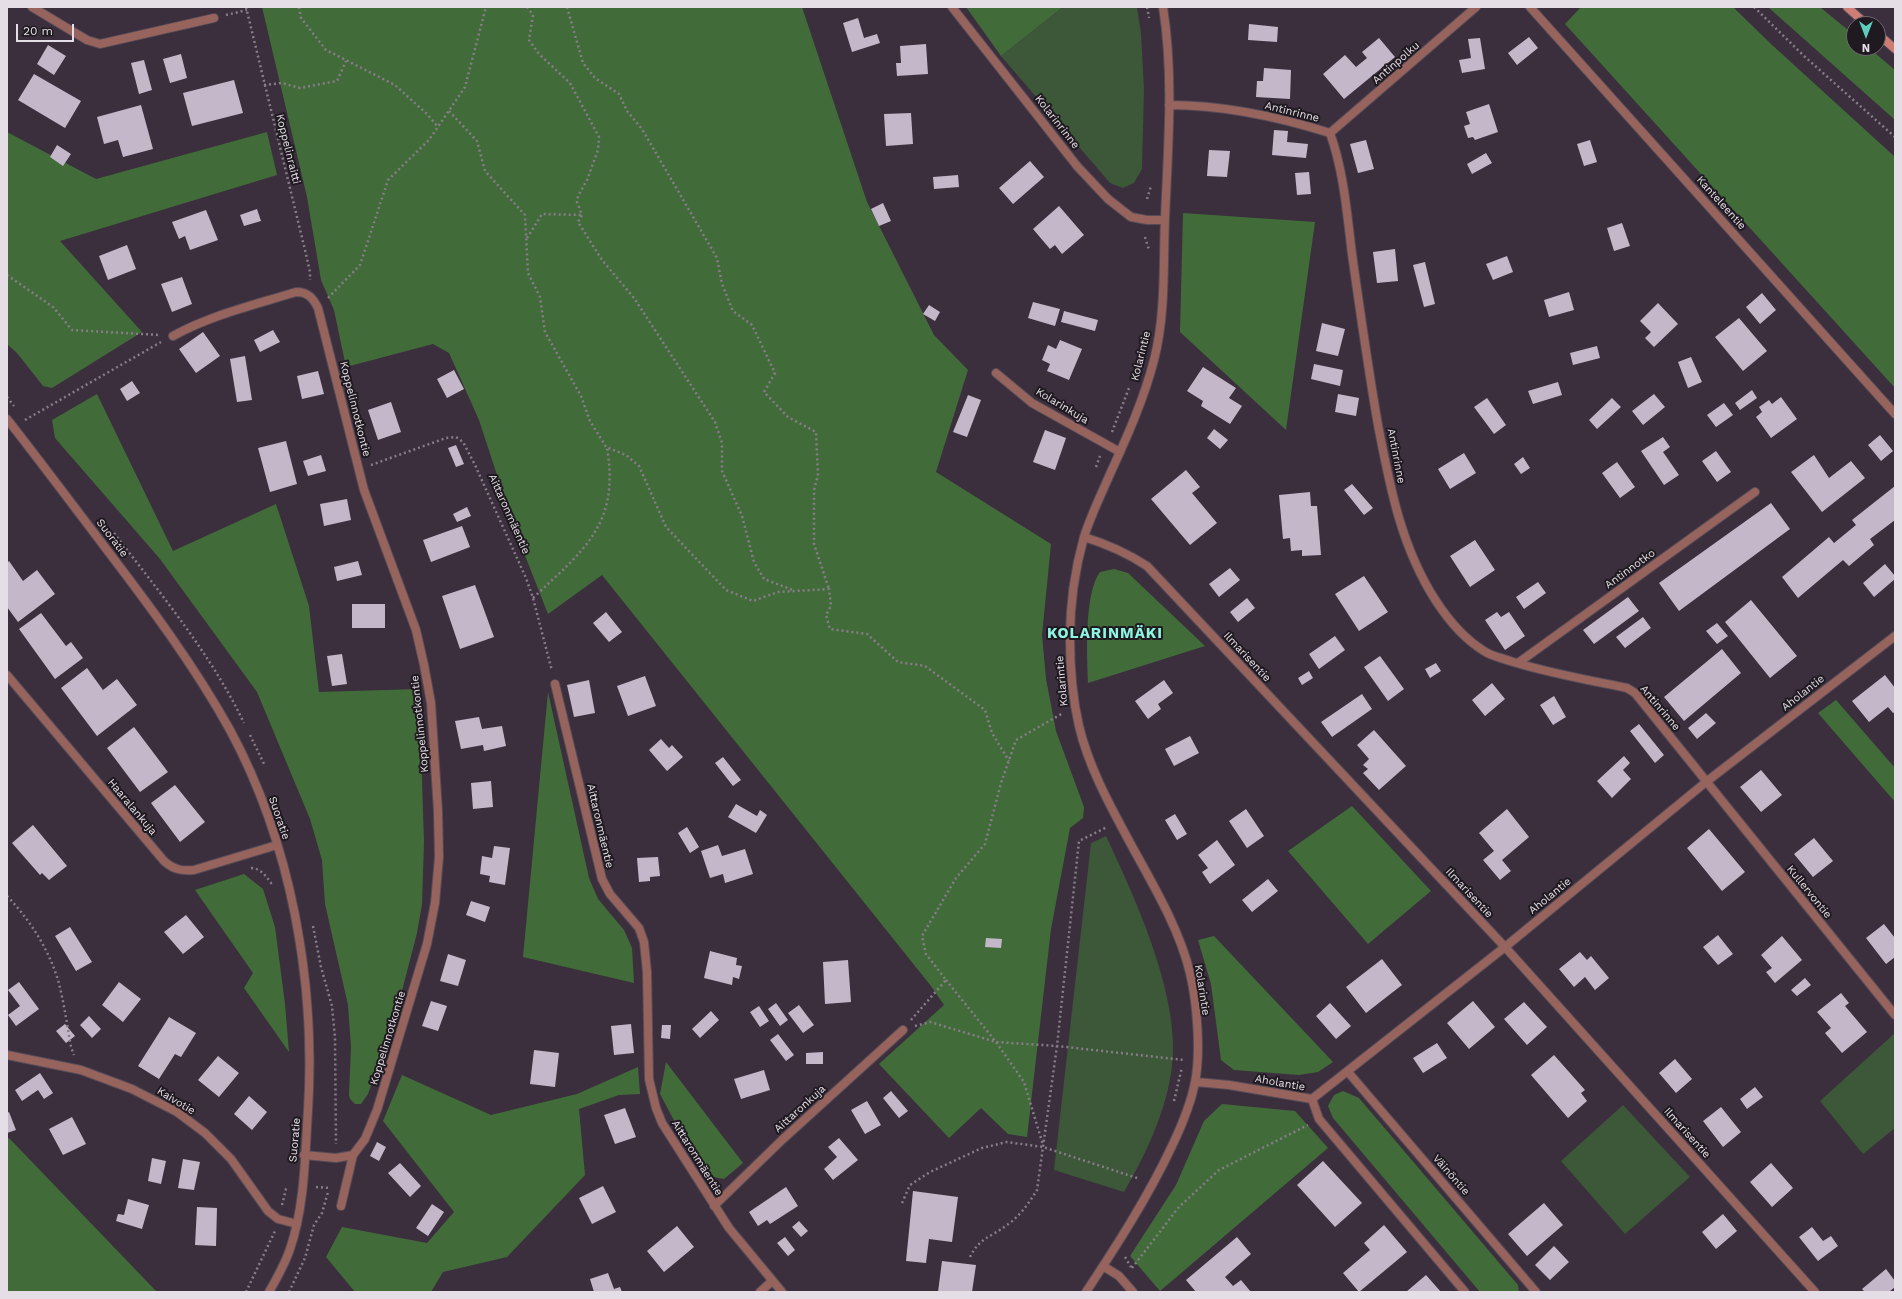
<!DOCTYPE html>
<meta charset="utf-8">
<style>
body{margin:0}
#map{position:relative;width:1902px;height:1299px;overflow:hidden;background:#3b2f3d;font-family:"Work Sans",sans-serif}
canvas{display:block}
.frame{position:absolute;inset:0;border:8px solid #e6dee7;pointer-events:none}
.north{position:absolute;left:1846px;top:16px;width:40px;height:40px;box-sizing:border-box;background:#1f1920;border:1px solid #6f6870;border-radius:50%;rotate:180deg;font-size:11px;font-weight:700;line-height:16px;text-align:center;color:#e6dee7}
.north::after{content:'';display:block;margin:auto;width:14px;height:18px;background:#5bcebc;clip-path:polygon(50% 0,100% 100%,50% 72%,0 100%)}
.scale{position:absolute;left:16px;top:24px;width:58px;height:18px;box-sizing:border-box;border:2px solid #e6dee7;border-top:0;padding-left:5px;font-size:12px;line-height:14px;white-space:nowrap;color:#e6dee7;-webkit-text-stroke:3px #1f1920;paint-order:stroke}
</style>
<div id="map">
<canvas width="1902" height="1299"></canvas>
<div class="frame"></div>
<div class="north">N</div>
<div class="scale">20 m</div>
</div>
<script>
const context = document.querySelector('canvas').getContext('2d');
context.lineJoin = 'round';
function paint(path, color) { context.fillStyle = color; context.fill(path, 'evenodd'); }
function strokePath(path, color, width, dash) { context.strokeStyle = color; context.lineWidth = width; context.lineCap = dash ? 'butt' : 'round'; context.setLineDash(dash || []); context.stroke(path); }
function label(font, color, halo, rows, align = 'center') {
  context.font = font + ' "Work Sans",sans-serif'; context.lineWidth = 4; context.setLineDash([]); context.textBaseline = 'middle'; context.strokeStyle = halo; context.fillStyle = color; for (const [text, x, y, turn = 0] of rows) {
    context.save(); context.translate(x, y); context.rotate((+turn || 0) * Math.PI / 180); context.textAlign = isNaN(turn) ? turn : align; if (halo) context.strokeText(text, 0, 0); context.fillText(text, 0, 0); context.restore();
  }
}
paint(new Path2D(`
 M1063,7H1137L1141,33L1144,89L1142,169L1134,183L1123,188L1110,183L1001,56Z
 M1106,836C1136,900 1184,1003 1171,1074C1164,1116 1145,1156 1124,1192L1054,1170L1091,843Z
 M1895,1033V1128L1863,1154L1820,1101Z
 M1623,1105L1690,1177L1625,1234L1561,1161Z`), '#3d5739');
paint(new Path2D(`
 M262,7H802L867,202L934,335L968,370L936,472L1051,544L1042,635L1046,679L1056,731L1084,807L1083,818L1070,828L1051,929L1027,1137L1008,1134L981,1108L949,1138L879,1064L944,1005L931,986L602,575L548,614L515,530L479,420L449,353L433,344L346,367L334,310L321,280L307,197Z
 M966,7H1063L1001,56Z
 M1581,7H1733L1771,44L1895,157V388L1565,24Z
 M1768,7H1820L1854,35V48H1869L1895,70V120Z
 M7,132L96,179L267,132L277,175L60,241L142,332L52,388L43,386L17,353L7,344Z
 M1183,213L1315,222L1286,430L1180,332Z
 M97,394L173,551L276,504L309,606L319,692L419,689L424,842L422,904L417,933L397,1010L368,1094L361,1104H355L350,1099L349,1095L351,1047L348,1005L325,904L322,860L310,819L257,692L160,559L55,438L52,420Z
 M1114,569L1128,573L1205,646L1088,683C1087,656 1084,593 1100,572Z
 M548,692L589,878L598,899L624,930L632,948L634,983L523,957Z
 M1836,700L1895,768V802L1818,713Z
 M1352,806L1431,891L1368,944L1288,851Z
 M244,874L263,889L275,927L285,1004L289,1052L244,988L253,973L195,890Z
 M1214,936L1333,1062L1318,1072L1299,1075L1234,1070L1221,1060L1211,984L1198,940Z
 M666,1062L743,1163L724,1179L713,1177L685,1141L660,1094Z
 M638,1067L640,1094L619,1095L579,1109L585,1175L507,1257L443,1272L431,1292H355L326,1257L342,1227L427,1243L454,1212L383,1121L402,1075L491,1115L577,1094Z
 M1343,1091L1359,1098L1518,1285L1519,1292H1480L1333,1118L1328,1106L1334,1095Z
 M1222,1104L1295,1111L1328,1148L1160,1291L1130,1256L1176,1185L1204,1121Z
 M9,1138L157,1292H7V1139Z`), '#426b3a');
paint(new Path2D(`
 M858,18L864,38L877,34L880,43L852,52L843,23Z
 M1249,24L1278,27L1277,42L1248,40Z
 M1529,37L1538,48L1517,65L1508,53Z
 M1379,38L1395,57L1344,99L1323,74L1345,55L1356,67L1367,58L1362,52Z
 M1480,38L1485,69L1462,73L1459,60L1471,58L1468,39Z
 M926,44L928,74L897,76L896,63H901L900,46Z
 M48,45L66,56L54,75L37,64Z
 M181,54L187,78L170,83L163,59Z
 M144,60L152,90L139,94L131,63Z
 M1264,68L1291,70L1290,99L1256,97L1257,81H1263Z
 M34,74L81,101L65,128L18,100Z
 M234,80L243,113L192,126L183,93Z
 M1489,104L1498,132L1475,140L1473,137L1468,138L1464,126L1470,124L1466,112Z
 M141,105L153,149L123,157L118,140L104,144L97,117Z
 M911,113L913,144L886,146L884,114Z
 M1274,130L1288,131L1287,142L1308,144L1306,158L1272,155Z
 M1366,140L1374,169L1358,173L1350,144Z
 M1590,140L1597,162L1584,166L1577,144Z
 M57,145L71,154L63,166L50,157Z
 M1209,150L1230,151L1227,177L1207,176Z
 M1486,153L1492,163L1472,174L1467,164Z
 M1030,161L1044,177L1013,204L999,188Z
 M1309,172L1311,194L1297,195L1295,173Z
 M958,175L959,187L934,189L933,177Z
 M883,203L891,221L879,226L871,209Z
 M1059,206L1084,235L1062,254L1055,245L1050,249L1033,229Z
 M257,209L261,221L244,226L240,215Z
 M206,210L218,240L190,250L185,236L179,239L172,222Z
 M1622,223L1630,246L1614,251L1607,228Z
 M127,245L136,269L108,280L99,256Z
 M1395,249L1398,281L1377,283L1373,252Z
 M1507,256L1513,272L1493,280L1486,264Z
 M1425,262L1435,304L1424,307L1413,265Z
 M182,277L192,304L172,312L161,284Z
 M1569,292L1574,310L1549,317L1544,300Z
 M1762,293L1776,310L1760,324L1746,307Z
 M1033,302L1060,309L1055,326L1028,318Z
 M1658,303L1678,324L1654,347L1645,338L1651,332L1640,321Z
 M929,305L940,312L935,321L923,314Z
 M1064,311L1098,320L1095,331L1061,322Z
 M1739,318L1767,351L1743,371L1715,337Z
 M1322,323L1345,329L1338,356L1316,351Z
 M273,330L280,342L260,352L254,340Z
 M203,332L220,356L196,373L179,349Z
 M1060,340L1082,349L1069,380L1047,371L1050,364L1042,360L1048,345L1056,349Z
 M1597,346L1600,358L1573,365L1570,353Z
 M245,356L252,400L237,402L230,359Z
 M1691,357L1702,382L1688,388L1678,362Z
 M1314,364L1343,370L1340,386L1311,379Z
 M1203,367L1236,388L1229,398L1242,406L1230,424L1201,406L1203,401L1187,391Z
 M454,370L464,389L447,398L437,379Z
 M318,371L324,394L302,399L297,376Z
 M132,381L140,393L127,401L120,389Z
 M1558,382L1562,395L1533,404L1528,391Z
 M1752,390L1757,398L1740,410L1735,403Z
 M1338,394L1359,398L1356,416L1335,412Z
 M1654,394L1665,407L1643,425L1632,411Z
 M968,395L981,400L967,437L953,432Z
 M1781,397L1797,419L1771,438L1756,417L1762,412L1759,407L1769,400L1772,404Z
 M1487,398L1506,425L1494,434L1474,407Z
 M1612,398L1621,407L1597,429L1589,420Z
 M391,402L401,432L378,440L368,410Z
 M1724,403L1733,415L1716,427L1707,415Z
 M1214,429L1228,440L1220,449L1207,438Z
 M1045,430L1066,438L1055,470L1033,462Z
 M1880,435L1893,451L1881,461L1868,445Z
 M1663,437L1670,447L1663,452L1679,475L1664,485L1641,451Z
 M286,441L297,484L270,492L258,448Z
 M456,445L464,464L456,467L448,448Z
 M1716,451L1731,472L1717,482L1702,461Z
 M1464,453L1476,473L1450,489L1438,469Z
 M321,455L326,471L308,476L303,461Z
 M1814,455L1829,478L1851,461L1865,478L1822,512L1791,472Z
 M1523,457L1530,468L1521,474L1514,464Z
 M1617,462L1635,487L1620,498L1602,473Z
 M1186,470L1200,487L1192,493L1217,523L1190,545L1151,499Z
 M1352,484L1373,508L1364,515L1344,490Z
 M1895,486V520L1870,539L1874,545L1849,566L1843,560L1798,598L1782,577L1829,537L1834,543L1856,525L1852,520Z
 M1310,492L1311,506H1317L1321,555L1302,556V550L1291,551L1290,538L1283,539L1279,495Z
 M347,499L351,520L324,526L320,504Z
 M1771,503L1790,529L1679,611L1659,583Z
 M467,507L471,516L457,522L453,514Z
 M462,526L470,547L431,562L423,540Z
 M1475,540L1495,570L1470,587L1450,556Z
 M9,561L23,581L37,570L55,594L18,622L7,607V563Z
 M358,561L362,575L337,581L334,567Z
 M1885,564L1895,576V579L1874,597L1863,583Z
 M1230,568L1240,580L1219,597L1209,584Z
 M1364,576L1388,612L1359,631L1335,594Z
 M1538,582L1546,593L1524,609L1516,597Z
 M475,585L494,637L460,649L442,596Z
 M1628,597L1639,611L1594,644L1583,630Z
 M1247,598L1255,608L1238,622L1230,612Z
 M1751,600L1797,656L1770,678L1725,622Z
 M352,604H385V628H352Z
 M606,612L622,632L609,642L593,623Z
 M1497,612L1501,617L1509,612L1525,636L1505,650L1485,620Z
 M41,613L66,646L71,642L83,658L55,679L19,629Z
 M1643,617L1651,628L1625,648L1616,637Z
 M1717,623L1728,636L1717,644L1706,631Z
 M1335,636L1345,650L1319,669L1309,654Z
 M1722,649L1741,673L1684,721L1664,697Z
 M342,654L347,684L332,686L327,656Z
 M1380,656L1404,689L1388,701L1364,667Z
 M1436,663L1441,671L1430,678L1425,669Z
 M87,668L103,690L117,679L137,705L97,736L61,688Z
 M1309,671L1313,678L1302,685L1298,678Z
 M1885,675L1895,688V712L1893,713L1888,707L1869,722L1852,701Z
 M645,676L656,706L628,716L617,686Z
 M589,680L595,713L574,717L567,685Z
 M1164,680L1173,693L1158,704L1161,709L1148,719L1135,701Z
 M1492,683L1505,699L1485,716L1472,700Z
 M1362,694L1372,709L1332,737L1321,722Z
 M1554,696L1566,717L1553,725L1540,705Z
 M1706,713L1716,723L1697,739L1688,728Z
 M479,717L482,729L502,726L506,746L484,751L483,745L461,749L455,721Z
 M1639,724L1664,755L1655,763L1630,731Z
 M134,727L168,772L140,792L107,748Z
 M1374,730L1406,766L1379,790L1363,773L1368,769L1363,765L1369,759L1357,745Z
 M1190,736L1199,753L1174,766L1165,749Z
 M661,739L669,748L672,745L683,757L667,771L649,750Z
 M1624,756L1630,763L1623,770L1631,779L1612,798L1597,781Z
 M723,757L741,780L733,786L715,763Z
 M1761,770L1782,795L1761,812L1740,787Z
 M491,781L493,807L473,809L471,783Z
 M175,785L205,822L180,842L151,803Z
 M736,804L757,816L760,810L767,815L756,833L728,817Z
 M1246,809L1264,836L1247,848L1229,821Z
 M1507,809L1529,837L1502,860L1511,871L1500,880L1483,860L1494,851L1479,833Z
 M1175,814L1187,834L1177,840L1165,820Z
 M33,825L67,866L49,880L42,873L40,875L12,843Z
 M687,827L699,847L690,853L678,833Z
 M1709,829L1745,872L1722,891L1687,848Z
 M1814,838L1833,861L1813,877L1794,854Z
 M1217,840L1235,865L1210,884L1202,872L1208,868L1198,855Z
 M718,845L722,856L745,849L753,874L725,883L723,874L710,878L701,851Z
 M494,846L510,848L505,885L489,882L490,876L480,874L482,856L492,858Z
 M658,857L660,876L650,877V881L639,882L637,858Z
 M1268,879L1278,891L1252,912L1242,900Z
 M471,901L490,907L485,922L466,915Z
 M186,915L204,937L183,954L164,932Z
 M1884,924L1895,938V957L1886,964L1866,938Z
 M70,927L92,962L76,971L55,936Z
 M1718,935L1733,954L1718,965L1703,947Z
 M1782,936L1802,960L1775,983L1766,972L1772,968L1761,955Z
 M986,938L1002,939L1001,948L985,947Z
 M710,951L737,958L736,965L742,966L739,979L733,977L732,985L704,978Z
 M1580,952L1587,960L1591,956L1609,978L1595,990L1585,977L1574,987L1559,969Z
 M448,954L466,960L458,986L440,981Z
 M1382,959L1402,985L1366,1013L1346,987Z
 M848,960L851,1002L825,1004L823,962Z
 M1805,978L1811,985L1797,996L1791,990Z
 M19,982L39,1009L16,1026L8,1015L20,1006L8,990Z
 M119,982L141,999L123,1022L102,1005Z
 M1841,993L1849,1003L1845,1006L1867,1032L1842,1053L1825,1033L1831,1028L1817,1012Z
 M431,1001L447,1006L438,1031L422,1026Z
 M1473,1001L1495,1027L1469,1049L1447,1023Z
 M1524,1002L1547,1027L1527,1045L1504,1019Z
 M776,1003L788,1020L780,1026L768,1009Z
 M1330,1003L1351,1026L1336,1039L1316,1016Z
 M799,1005L814,1025L803,1033L788,1013Z
 M759,1006L769,1021L760,1027L750,1012Z
 M711,1011L719,1020L700,1038L692,1029Z
 M89,1016L101,1029L92,1038L80,1025Z
 M169,1017L196,1033L181,1057L175,1054L159,1079L138,1066Z
 M65,1024L75,1036L66,1043L56,1031Z
 M631,1024L634,1053L614,1055L611,1026Z
 M662,1025H671L670,1039L661,1038Z
 M778,1034L794,1055L786,1061L770,1040Z
 M1437,1043L1447,1058L1423,1073L1413,1058Z
 M534,1050L559,1053L555,1087L530,1084Z
 M823,1052V1064H806V1053Z
 M1554,1055L1585,1090L1581,1093L1587,1101L1568,1118L1531,1075Z
 M218,1056L239,1073L219,1097L198,1080Z
 M1675,1059L1692,1079L1676,1093L1659,1073Z
 M764,1070L770,1090L741,1099L734,1079Z
 M40,1073L53,1093L44,1099L38,1090L22,1101L15,1090Z
 M1755,1087L1763,1097L1747,1109L1740,1099Z
 M891,1091L908,1111L899,1118L883,1098Z
 M249,1096L267,1112L252,1130L234,1114Z
 M867,1101L881,1125L865,1134L851,1110Z
 M1721,1107L1741,1132L1723,1147L1703,1121Z
 M625,1108L636,1137L615,1144L604,1115Z
 M9,1112L16,1130L7,1133V1113Z
 M72,1117L86,1144L63,1155L49,1129Z
 M839,1138L858,1160L833,1180L824,1169L837,1157L828,1147Z
 M377,1142L386,1147L379,1161L370,1156Z
 M152,1158L166,1161L161,1184L148,1181Z
 M183,1159L200,1162L194,1190L178,1188Z
 M1323,1161L1362,1203L1335,1227L1297,1185Z
 M400,1163L421,1186L410,1197L388,1173Z
 M1771,1163L1793,1188L1772,1207L1750,1182Z
 M603,1186L616,1212L592,1224L579,1198Z
 M786,1187L798,1206L770,1224L767,1220L758,1226L749,1212Z
 M913,1191L958,1197L952,1242L929,1239L926,1263L906,1261Z
 M128,1199L149,1205L142,1229L116,1221L118,1214L124,1215Z
 M1544,1203L1563,1225L1527,1256L1508,1234Z
 M432,1204L444,1212L428,1236L416,1228Z
 M197,1207L217,1208L216,1246L195,1245Z
 M1723,1214L1737,1231L1716,1249L1702,1232Z
 M799,1221L808,1231L801,1237L792,1227Z
 M1384,1225L1407,1252L1359,1292L1343,1273L1370,1250L1364,1243Z
 M677,1226L694,1247L664,1272L647,1251Z
 M1812,1227L1823,1241L1831,1236L1838,1246L1818,1261L1799,1237Z
 M785,1237L795,1250L788,1256L777,1243Z
 M1237,1237L1251,1254L1225,1277L1233,1286L1241,1280L1251,1292H1196L1186,1280Z
 M1554,1246L1569,1262L1550,1280L1535,1265Z
 M942,1261L976,1265L972,1292H938Z
 M1886,1269L1895,1281V1287L1889,1292H1865L1862,1289Z
 M608,1273L614,1289L620,1287L622,1292H594L590,1279Z
 M1426,1275L1441,1292H1406Z`), '#c4b7ca');
const service = new Path2D(`
 M996,373L1032,403L1120,452`);
const minor = new Path2D(`
 M32,7L87,40L100,44L214,18
 M952,7L1077,166L1108,199L1131,217L1147,220H1165
 M1530,7L1895,414
 M1169,105C1223,105 1279,117 1330,133C1344,172 1347,214 1352,254C1360,311 1368,368 1378,425C1390,487 1401,547 1436,601C1449,621 1463,638 1484,651C1491,656 1502,658 1510,661C1548,673 1588,680 1627,688L1635,693L1895,1015
 M1330,133L1476,7
 M173,336C211,315 254,305 296,292C308,292 313,298 318,308L364,490L416,630L424,665L431,703L438,811L439,857L435,903L427,944L377,1110L365,1139L353,1155L336,1158L304,1155
 M1084,537C1107,544 1127,553 1147,566L1505,947L1815,1292
 M1518,663L1755,492
 M7,675L164,861C174,870 182,871 194,870L277,845
 M555,684L602,879L610,894L639,928L644,942L647,972L649,1079L656,1108L662,1123L729,1228L782,1292
 M7,1055L81,1070L132,1089L177,1112L205,1133L231,1159L268,1211L278,1219L297,1224
 M1348,1072L1536,1292
 M1196,1082L1229,1085L1312,1099L1505,947L1706,782L1895,636
 M1312,1099L1319,1119L1465,1292
 M341,1206L353,1155
 M714,1206L782,1140L903,1030
 M1103,1266L1119,1276L1133,1292
 M760,1292L772,1281
 M1086,1292C1117,1245 1148,1197 1172,1146C1182,1125 1191,1104 1195,1082C1201,1053 1197,1002 1190,973C1180,931 1155,888 1134,850C1113,811 1089,769 1079,726C1072,696 1070,668 1070,638C1070,604 1075,569 1084,537C1091,515 1101,495 1110,474C1127,437 1144,399 1154,360C1166,314 1163,264 1165,218C1168,147 1174,77 1163,7`);
const tertiary = new Path2D(`
 M7,419C40,461 72,504 104,546C149,605 194,665 230,730C291,843 316,982 308,1110C305,1154 305,1206 290,1249C285,1264 277,1278 269,1292`);
const secondary = new Path2D(`
 M1847,7L1866,24
 M1878,34L1895,49`);
strokePath(service, '#564b58', 10);
strokePath(minor, '#564b58', 10);
strokePath(tertiary, '#564b58', 10);
strokePath(secondary, '#564b58', 10);
strokePath(new Path2D(`
 M246,7L305,250L310,272V280
 M299,7L301,18L326,50L395,85L427,114L438,127
 M527,7L533,15L529,40L539,54L570,83L599,137L598,150L587,180L578,196L577,202L582,215L578,222L602,260L634,298L715,422L722,443V471L742,516L754,562L764,579L793,590
 M567,7L583,63L595,78L619,94L627,111L642,129L717,258L722,284L733,311L752,325L775,373L764,392L788,417L816,432L818,475L814,490V544L829,589
 M1147,7L1149,18
 M1754,7L1804,56L1895,137
 M226,15L247,10
 M264,85L282,83L300,88L337,81L346,61
 M449,111L477,141L485,171L525,215L528,273L540,297L545,332L581,396L590,421L606,447L626,455L639,466L666,527L726,590L753,601L778,592L829,589L831,606L826,615L830,629L867,634L898,662L925,666L985,710L992,733L1009,761
 M1147,199L1151,186
 M1145,237L1149,250
 M527,238L542,214L581,215
 M7,275L53,307L72,330L160,335
 M328,298L360,265L388,180L429,140L465,87L486,7
 M7,397L14,406
 M25,420L161,342
 M1112,432L1129,388
 M371,465L446,438L456,437L463,442L475,465L526,578L533,598L552,671
 M1096,467L1100,456
 M114,533C160,593 211,654 244,723
 M533,598C584,550 620,524 607,448
 M250,735L264,764
 M251,868C260,868 266,876 271,883L274,882
 M7,896C30,920 48,948 58,980C64,1002 67,1025 71,1047L74,1055
 M313,926L321,967L332,1006L335,1038L336,1144
 M946,980L996,1042L1024,1082L1043,1145
 M911,1020L946,980L926,954L922,936L956,878L985,844L1001,783L1016,740L1063,713
 M915,1026L930,1022L996,1042L1057,1046L1184,1060
 M1174,1101L1182,1067
 M316,1187L330,1188
 M902,1203L910,1185L930,1172L982,1148L1007,1142L1043,1147L1140,1179
 M282,1205L286,1189L289,1187
 M970,1257C980,1237 990,1238 1007,1225C1020,1216 1029,1203 1037,1190L1057,1046L1079,841L1107,827
 M1125,1257L1131,1267
 M1132,1268L1179,1207L1219,1170L1308,1125
 M246,1292L275,1231
 M289,1292L305,1258L314,1225L322,1213L328,1192`), '#877d88', 2.5, [2, 3]);
strokePath(service, '#96645d', 8);
strokePath(minor, '#96645d', 8);
strokePath(tertiary, '#96645d', 8);
strokePath(secondary, '#cd7d73', 8);
label('11px', '#e6dee7', '#1f1920', [
 ["Antinpolku",1396,63,-41],
 ["Antinrinne",1292,112,14],
 ["Kolarinrinne",1057,122,52],
 ["Koppelinraitti",288,149,76],
 ["Kanteleentie",1721,203,48],
 ["Kolarintie",1141,356,-76],
 ["Kolarinkuja",1062,406,31],
 ["Koppelinnotkontie",355,409,76],
 ["Antinrinne",1396,456,79],
 ["Aittaronmäentie",509,514,66],
 ["Suoratie",112,538,53],
 ["Antinnotko",1630,569,-36],
 ["Ilmarisentie",1247,657,47],
 ["Kolarintie",1062,681,-95],
 ["Aholantie",1803,693,-38],
 ["Antinrinne",1660,708,50],
 ["Koppelinnotkontie",420,724,-96],
 ["Haaralankuja",132,807,50],
 ["Suoratie",279,818,71],
 ["Aittaronmäentie",600,826,77],
 ["Kullervontie",1809,892,51],
 ["Ilmarisentie",1469,893,47],
 ["Aholantie",1550,896,-39],
 ["Kolarintie",1202,990,81],
 ["Koppelinnotkontie",388,1038,-73],
 ["Aholantie",1280,1083,10],
 ["Kaivotie",176,1101,31],
 ["Aittaronkuja",800,1109,-42],
 ["Ilmarisentie",1687,1133,48],
 ["Suoratie",295,1140,-85],
 ["Aittaronmäentie",697,1158,58],
 ["Väinöntie",1451,1175,49]
]);
context.letterSpacing = '1px';
label('bold 15px', '#8ff5e3', '#1f1920', [
 ["KOLARINMÄKI",1105,634]
]);
context.letterSpacing = '0px';
</script>
